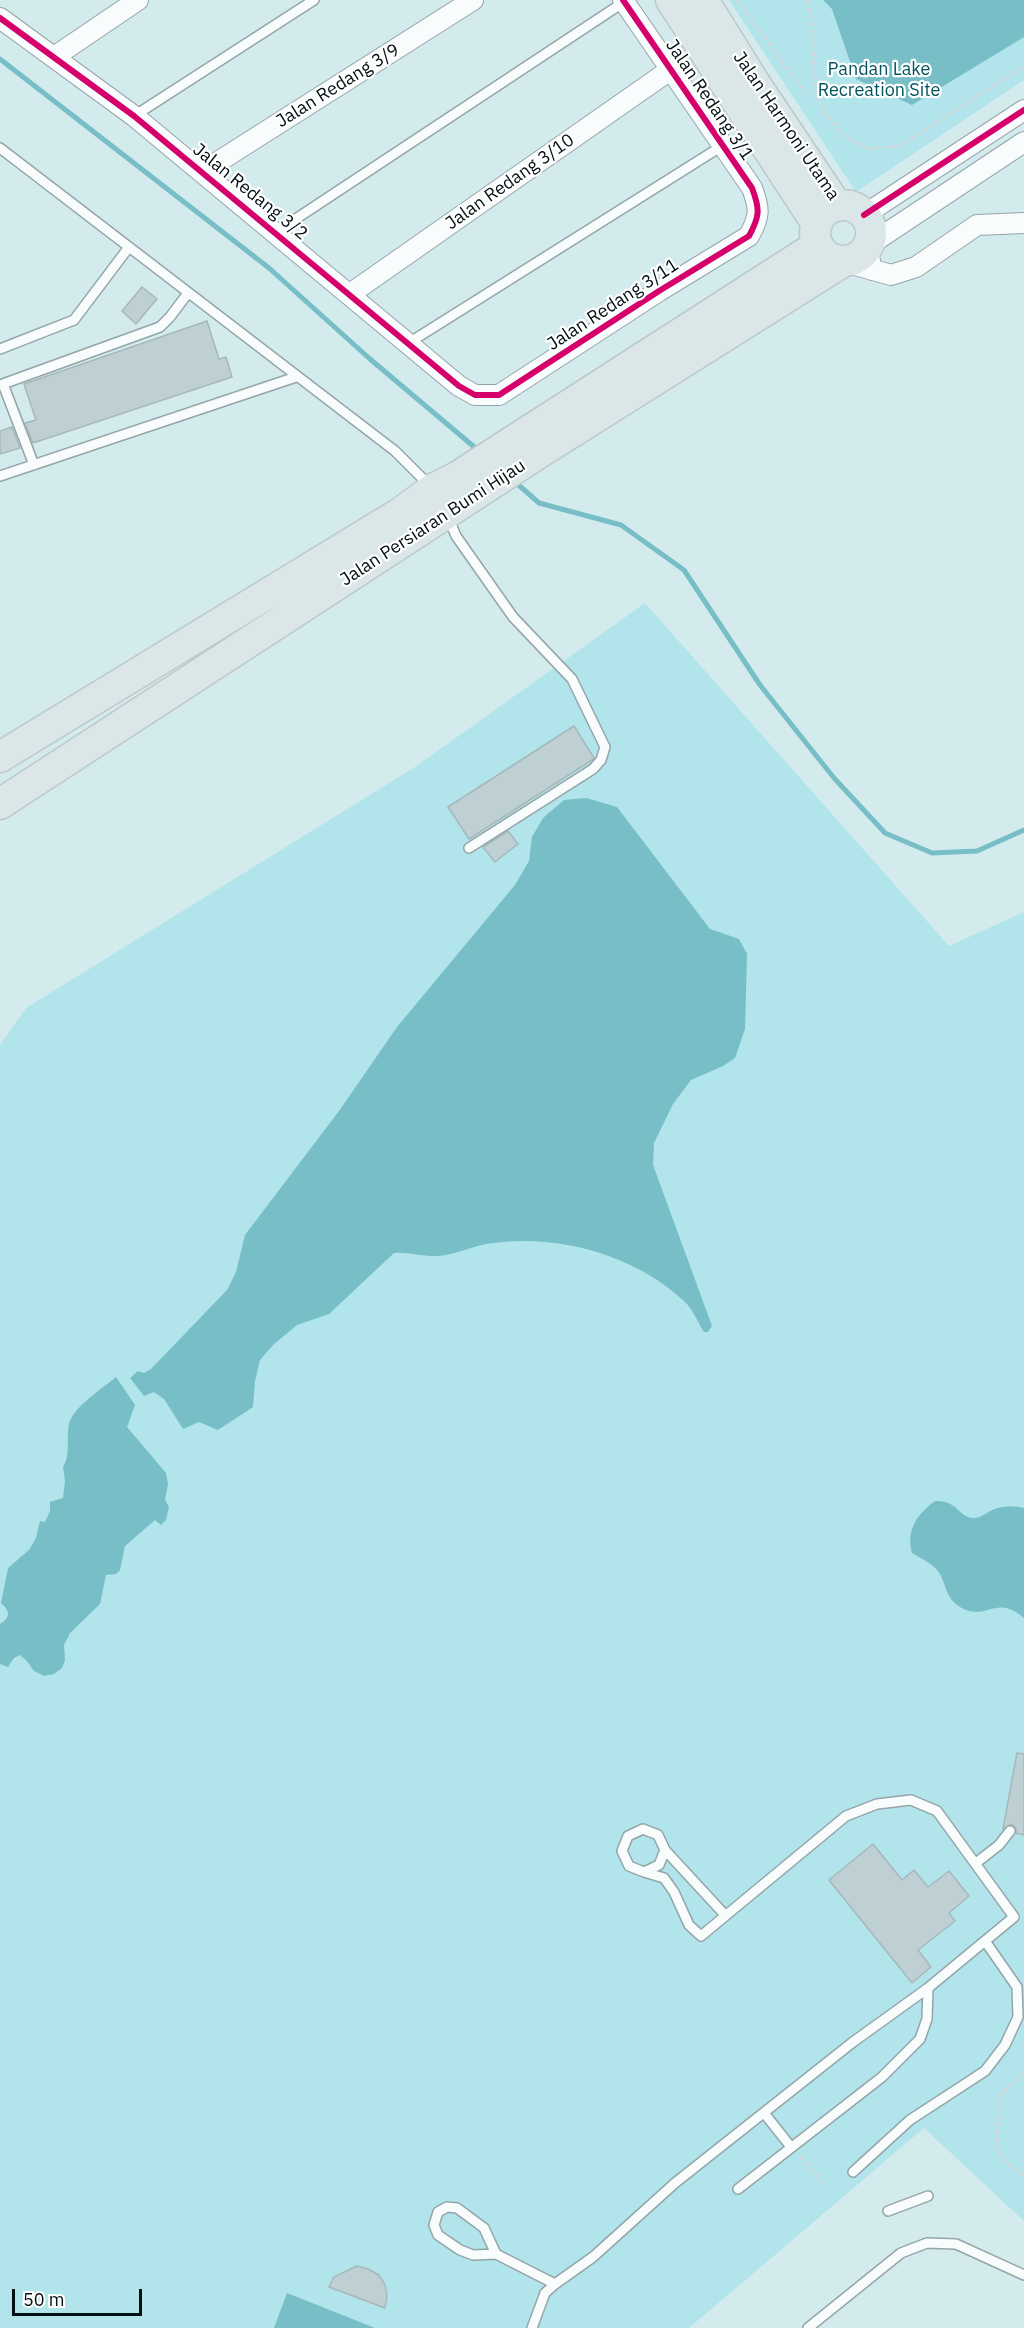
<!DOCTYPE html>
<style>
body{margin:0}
#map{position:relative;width:1024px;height:2328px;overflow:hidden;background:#d4ebee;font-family:"IBM Plex Sans",sans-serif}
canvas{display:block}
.scale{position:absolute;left:12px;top:2289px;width:130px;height:27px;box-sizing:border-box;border:3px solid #031012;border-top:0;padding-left:8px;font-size:18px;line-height:21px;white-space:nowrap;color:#031012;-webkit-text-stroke:4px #fff;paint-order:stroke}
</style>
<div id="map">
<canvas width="1024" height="2328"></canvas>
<div class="scale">50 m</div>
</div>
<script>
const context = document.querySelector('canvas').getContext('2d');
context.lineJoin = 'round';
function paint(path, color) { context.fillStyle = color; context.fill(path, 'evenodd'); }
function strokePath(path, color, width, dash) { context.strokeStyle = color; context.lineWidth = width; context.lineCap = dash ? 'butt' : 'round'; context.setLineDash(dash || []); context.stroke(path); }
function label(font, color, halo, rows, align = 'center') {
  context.font = font + ' "IBM Plex Sans",sans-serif'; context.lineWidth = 4.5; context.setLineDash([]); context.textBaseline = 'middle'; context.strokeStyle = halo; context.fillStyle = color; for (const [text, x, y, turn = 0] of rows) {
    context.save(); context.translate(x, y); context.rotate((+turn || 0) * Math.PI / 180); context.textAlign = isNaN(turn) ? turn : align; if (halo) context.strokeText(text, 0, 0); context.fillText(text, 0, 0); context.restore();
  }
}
paint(new Path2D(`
 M729,0H1024V80L856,192Z
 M645,603L949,946L1024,912V2221L924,2128L689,2328H0V1045L26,1008L415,767Z`), '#b1e4eb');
paint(new Path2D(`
 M823,0H1024V37L912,105L856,79L832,9Z
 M586,798L617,807L710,929L739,939L747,954L745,1029L735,1058L723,1066L691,1080L673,1104L654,1143L653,1165L712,1326L708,1332H704C698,1323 693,1309 684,1301C635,1255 559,1234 493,1243C475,1245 457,1254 439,1256C424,1257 409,1252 394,1253L329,1314L297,1325L273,1345L260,1360L255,1381L253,1407L218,1430L199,1422L183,1429L164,1399L154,1392L144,1396L130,1378L138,1371L144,1373L151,1369L227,1290L236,1272L245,1235L339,1111L397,1027L515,885L529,861L532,837L543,818L564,800Z
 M116,1377L135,1405L127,1427L166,1473L168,1484L165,1500L169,1507L166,1520L161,1525L155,1520L125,1546L120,1570L116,1574L106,1575L100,1604L70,1633L64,1645L65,1660L62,1668L54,1674L44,1676L34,1671L27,1661L20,1655L14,1658L8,1667L0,1664V1624C11,1617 10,1611 1,1603L8,1568L29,1550L36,1538L40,1521L45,1522L50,1511V1502L63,1498L65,1481L63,1467C71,1455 66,1438 69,1424C73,1407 103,1388 116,1377Z
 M935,1501C958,1500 958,1517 973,1518C982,1518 988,1511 995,1509C1005,1505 1014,1506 1024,1508V1618C998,1595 988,1618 966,1610C942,1600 948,1581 936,1569C930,1562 920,1558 912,1553C906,1530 917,1514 935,1501Z
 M287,2293L375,2328H274Z`), '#77bec7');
strokePath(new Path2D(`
 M0,59L269,268L370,359L479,451
 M514,481L539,503L621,525L684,570L760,685L834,778L885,833L932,853L977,851L1024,830`), '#77bec7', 5);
const building = new Path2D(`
 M142,287L157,299L136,324L122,311Z
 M207,321L219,359L226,357L232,377L33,443L25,423L36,420L24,384Z
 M12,427L20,448L0,454V431Z
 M574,726L594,758L592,760L469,839L448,807Z
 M508,831L518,844L495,862L483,847Z
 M1017,1753L1024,1754V1835L1016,1833V1828L1012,1824L1003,1829Z
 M873,1844L902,1880L914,1870L928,1887L949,1871L969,1896L949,1913L955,1921L918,1950L931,1967L912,1983L829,1880Z
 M357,2266L368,2269L379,2275L385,2285L387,2296L385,2308L329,2287L334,2277Z`);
paint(building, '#bed0d3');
strokePath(building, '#a7b8bb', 1.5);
const service = new Path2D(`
 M134,116L314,0
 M0,148L395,451L431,487
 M276,232L624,2
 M407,344L722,146
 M0,349L74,320L129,247
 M3,384L34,465
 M0,385L160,327L170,317L188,293
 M0,476L296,377
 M448,517L456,536L513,617L572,679L605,747L601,760L593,769L469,848
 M665,1850L659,1865L644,1872L629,1866L622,1851L628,1836L643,1829L658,1835L665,1850L725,1915
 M976,1863L999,1845L1010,1831
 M764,2113L791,2147
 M853,2172L910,2120L985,2071L1005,2045L1018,2017L1017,1987L985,1941
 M738,2189L882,2077L920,2039L927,2019L928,1988
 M888,2211L928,2196
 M496,2254L473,2255L460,2250L438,2235L434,2225L438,2212L447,2207L457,2208L484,2228L496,2254L555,2284
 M532,2328L545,2293L555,2284L593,2257L675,2183L853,2042L928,1988L1014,1917L937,1811L911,1800L877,1804L846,1816L701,1936L689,1925L674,1892L664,1878L644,1872
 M808,2328L901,2253L927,2243L956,2244L1024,2275`);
const minor = new Path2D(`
 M0,18L134,116L459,386L475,395H499L659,291L749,236C760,216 760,209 752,188L623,0
 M54,57L138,0
 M202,172L473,0
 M864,215L1024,110
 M859,266L891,275L916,267L977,225L1024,223
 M872,270L867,248L869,245L1024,142
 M350,294L670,70`);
const primary = new Path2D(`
 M671,0L817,224
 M703,0L754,82L837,206
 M815 233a28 28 0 1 1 56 0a28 28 0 1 1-56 0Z
 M0,757L400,513L433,489L457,477L818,245
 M0,804L539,453L844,261`);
strokePath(service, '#94a5a8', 12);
strokePath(minor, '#94a5a8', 22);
strokePath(primary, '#bdc8c9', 33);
strokePath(new Path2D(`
 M737,0L805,93
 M807,0L811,18L816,92L824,112L845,137L869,149L900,146L1024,66
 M1024,2073L999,2097L997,2146L1004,2160L1024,2177
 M800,2157L825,2185`), '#d2d9da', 3, [4.5, 3]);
strokePath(service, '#f9fcfc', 9);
strokePath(minor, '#f9fcfc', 20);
strokePath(primary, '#dae6e7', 30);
strokePath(new Path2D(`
 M0,18L134,116L459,386L475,395H499L659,291L749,236C760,216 760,209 752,188L623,0
 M864,215L1024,110`), '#d6006c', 6);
label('18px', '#00555e', '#fff', [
 ["Pandan Lake",879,70],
 ["Recreation Site",879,91]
]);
label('18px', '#031012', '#fff', [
 ["Jalan Redang 3/9",338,86,-32],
 ["Jalan Redang 3/1",709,100,56],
 ["Jalan Harmoni Utama",786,126,56],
 ["Jalan Redang 3/10",510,182,-35],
 ["Jalan Redang 3/2",250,192,39],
 ["Jalan Redang 3/11",613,305,-33],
 ["Jalan Persiaran Bumi Hijau",433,523,-33]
]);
</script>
